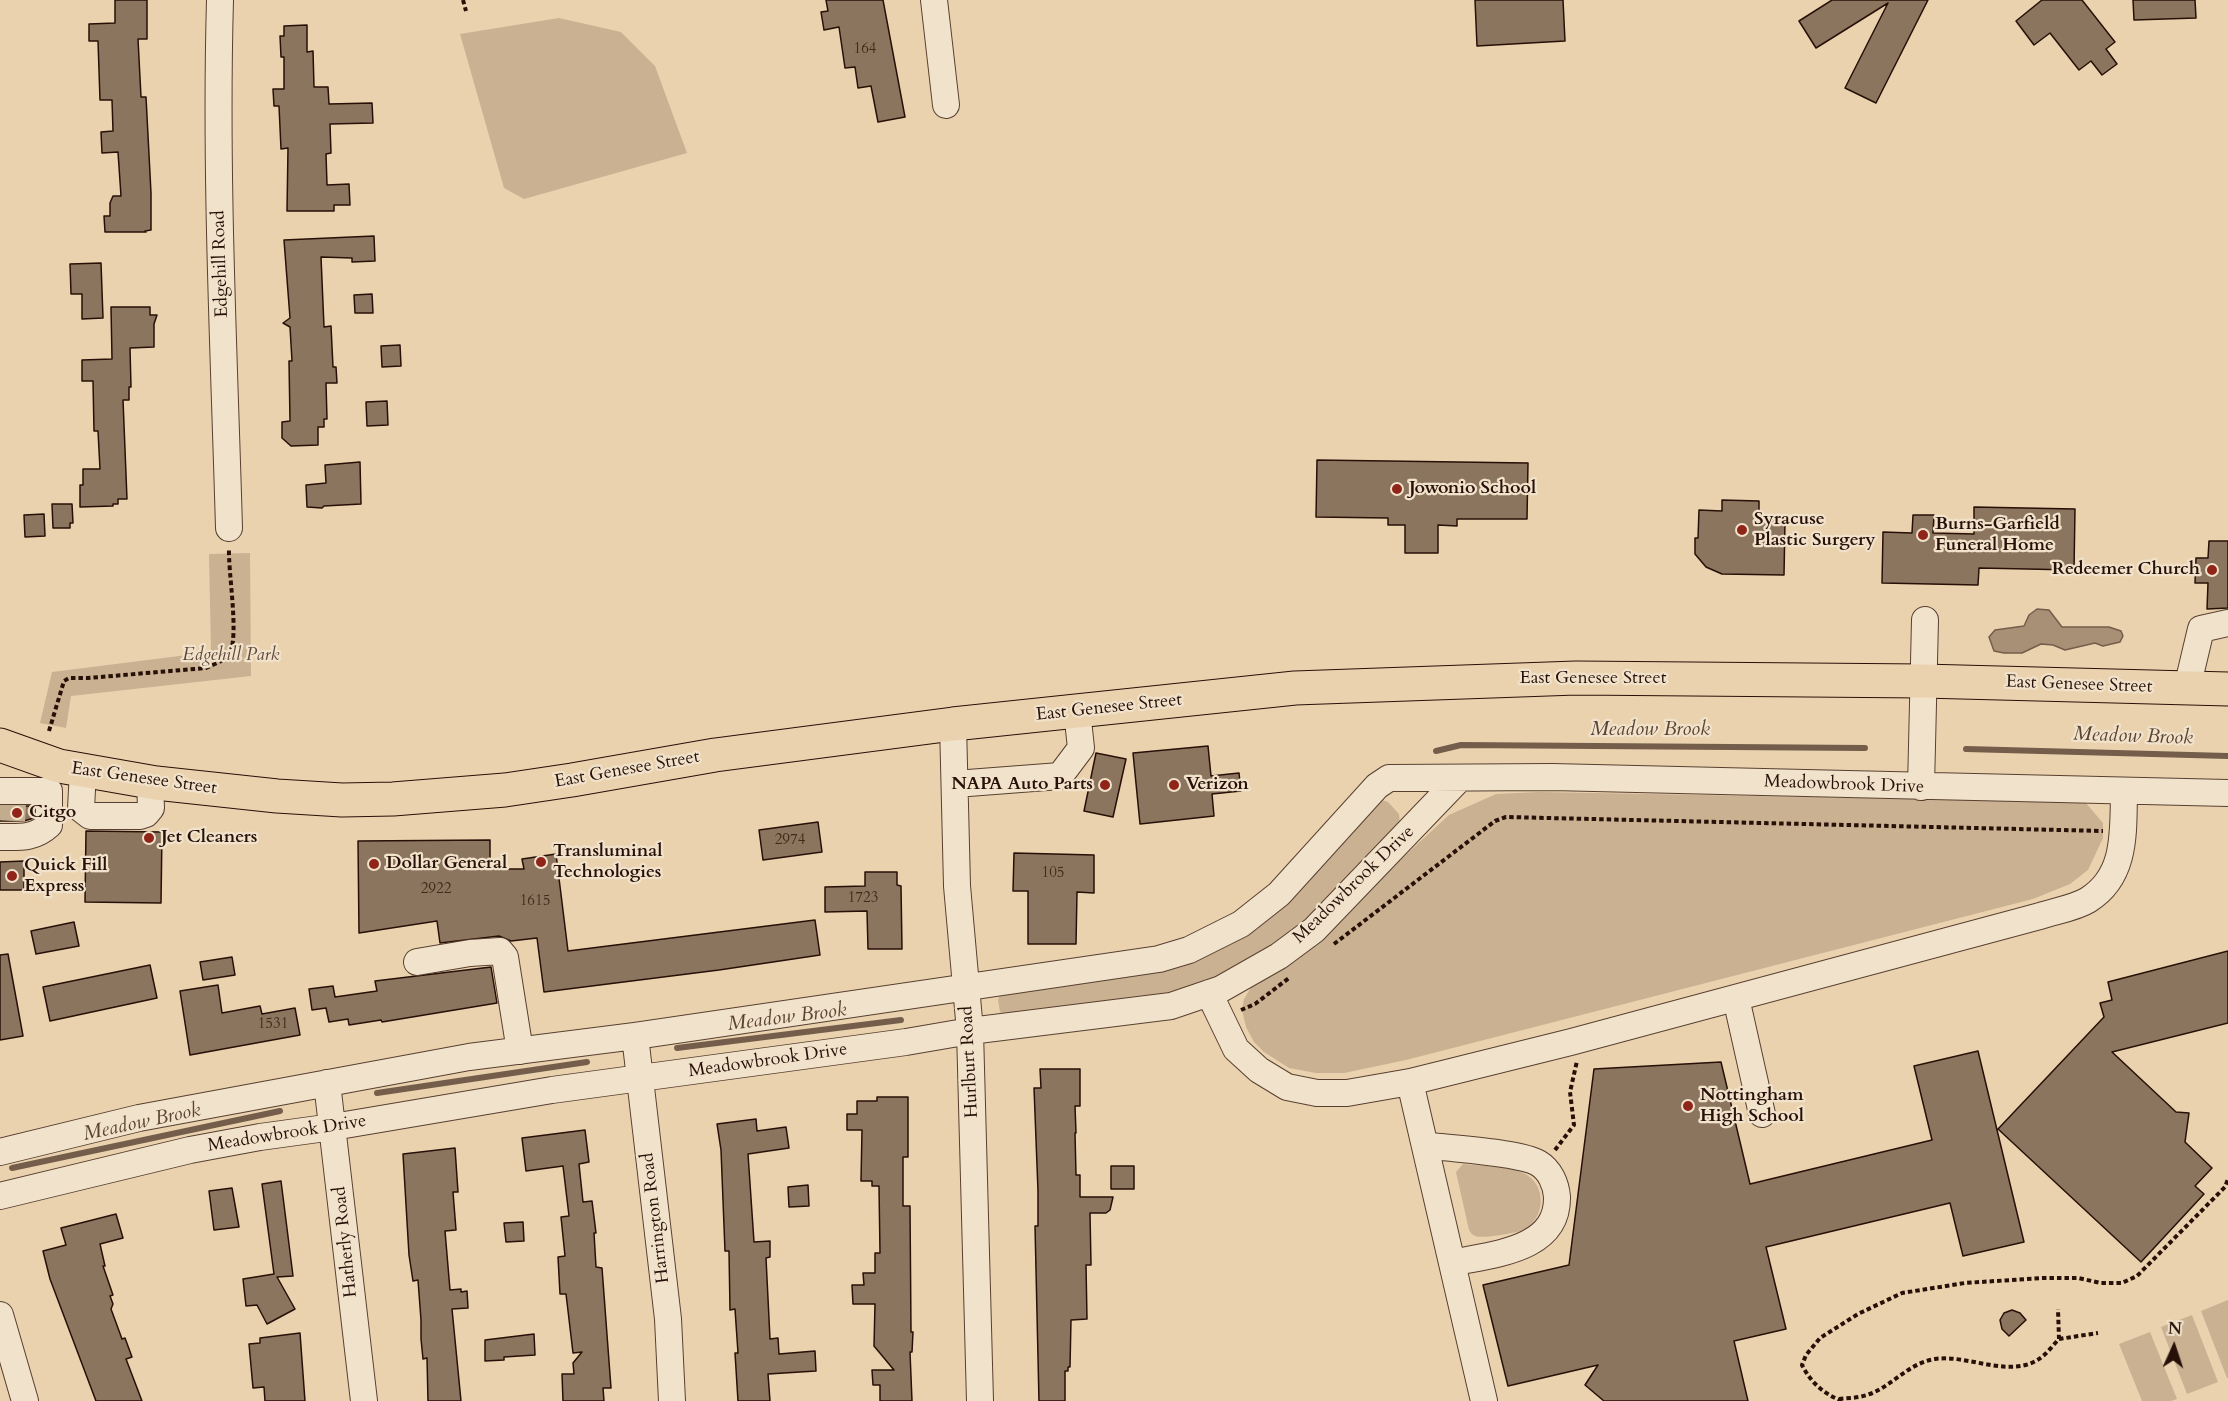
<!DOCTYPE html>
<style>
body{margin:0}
#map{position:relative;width:2228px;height:1401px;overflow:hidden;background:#ead2af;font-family:Cardo,serif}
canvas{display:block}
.north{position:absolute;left:2144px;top:1317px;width:60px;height:60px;-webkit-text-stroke:4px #f1e2cb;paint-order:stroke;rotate:3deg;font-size:16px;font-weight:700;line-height:24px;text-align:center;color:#271007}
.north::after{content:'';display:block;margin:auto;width:21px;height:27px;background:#271007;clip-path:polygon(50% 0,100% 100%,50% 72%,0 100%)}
</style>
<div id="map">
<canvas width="2228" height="1401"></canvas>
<div class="north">N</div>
</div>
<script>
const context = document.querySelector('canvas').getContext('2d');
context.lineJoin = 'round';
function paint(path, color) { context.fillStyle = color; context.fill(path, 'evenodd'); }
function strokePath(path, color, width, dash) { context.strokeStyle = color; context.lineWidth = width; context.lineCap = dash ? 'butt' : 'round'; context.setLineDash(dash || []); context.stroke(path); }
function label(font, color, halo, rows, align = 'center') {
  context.font = font + ' Cardo,serif'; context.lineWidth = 4.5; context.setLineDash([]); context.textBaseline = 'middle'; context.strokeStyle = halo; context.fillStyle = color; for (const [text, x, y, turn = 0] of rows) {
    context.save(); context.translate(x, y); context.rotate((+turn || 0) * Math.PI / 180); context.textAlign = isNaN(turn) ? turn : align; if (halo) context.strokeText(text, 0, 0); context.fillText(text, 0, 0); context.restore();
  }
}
paint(new Path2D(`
 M559,18L621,32L655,66L687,153L524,199L504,188L460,34Z
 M250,553L251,676L71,696L66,728L40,723L52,672L211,652L209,554Z
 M1539,792L2085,802L2103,823V838L2088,870L2070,884L2033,899L1406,1060L1344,1073H1316L1289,1068L1264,1052L1254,1042L1246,1027L1242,1010L1244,999L1252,986L1309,944L1449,815L1496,794Z
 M1382,800L1388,802L1399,814L1400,825L1307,922L1248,963L1198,985L1167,994L1006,1015L1000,1012L998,1000L1000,995L1188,959Z
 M1463,1164C1480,1166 1513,1166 1527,1175C1548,1188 1544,1222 1521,1231C1514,1233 1482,1239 1475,1236C1472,1235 1471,1233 1469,1230L1456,1172Z
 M2228,1300V1378H2227L2201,1311Z
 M2192,1315L2218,1382L2187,1394L2161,1327Z
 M2150,1332L2177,1399L2171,1401H2142L2119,1344Z`), '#c9b192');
const water = new Path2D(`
 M2037,609L2049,610L2062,627H2109L2121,631L2123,636L2120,642L2103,646L2095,643L2065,650L2053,645L2041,644L2022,653H2004L1994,651L1989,637L1995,630L2024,626L2029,615Z`);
paint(water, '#a89076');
strokePath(water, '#745d4a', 1.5);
strokePath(new Path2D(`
 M1966,749L2228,756
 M1436,751L1461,745L1865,748
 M677,1048L901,1020
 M377,1093L587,1062
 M12,1168L280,1111`), '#745d4a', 6);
const building = new Path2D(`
 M115,0H147V39H138L141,97H146L151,193V230L145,231L146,232H105L104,216H110V203L113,196H121L118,152L102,153L101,132L113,131L112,100H100L98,41H89V24L115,23Z
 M826,0H883L905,117L878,122L871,86L858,88L855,67L845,68L839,27L824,30L821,12L828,11Z
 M1475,0H1563L1565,41L1477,46Z
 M1832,0H1928L1876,103L1845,88L1888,3L1816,48L1799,21Z
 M2042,0H2082L2115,42L2106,49L2117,64L2102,75L2091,61L2079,70L2050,33L2034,45L2016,21Z
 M2133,0H2195L2196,18L2134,20Z
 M307,25V52L313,51L314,87H328L329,104L372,103L373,123L330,124L331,153L326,154L327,185L349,184L350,205H334V211H287L288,148L281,149L279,106H274L273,89H284V57H281L280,36H284V26Z
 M374,236L375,261L352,262V258L321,257L324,327L331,326L333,367H336L337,383H326L327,419H324V427H318V445L291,446L282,438V422L290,421L289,361H292L290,327L283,323L290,318L284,240Z
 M101,263L103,318L82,319V294H71L70,264Z
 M372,294L373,313H355L354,295Z
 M111,307H150V315H157L154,324V347L130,348L131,387H129V400H123L127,499H118V504H113V506L80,507V485H83V469H100L98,431H94L93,381H82V360L112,359Z
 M400,345L401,366L382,367L381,346Z
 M387,401L388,425L367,426L366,402Z
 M1317,460L1528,463L1527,519H1457V526L1438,525V553H1405V525H1388V518L1316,517Z
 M360,462L361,504L324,506L322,508L307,507L306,485L326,483L325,465Z
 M1722,500L1759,501V521H1785L1784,575L1722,574L1706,567L1695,554V538H1698L1699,510L1722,511Z
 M52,504H72L73,523H70V528H53Z
 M1974,507L2075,509L2074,570L1979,568L1978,585L1882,583L1883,532L1912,533L1913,515H1934L1933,533L1974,534Z
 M44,514L45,536L25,537L24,515Z
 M2209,541H2228V608L2207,609L2208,583H2195L2196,558H2208Z
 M1208,746L1211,776L1239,773L1241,791L1212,794L1214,816L1140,824L1133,753Z
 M1096,753L1126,759L1113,817L1084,811Z
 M0,806H34V818L24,821H0Z
 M818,822L822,852L763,860L759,830Z
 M86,831L162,832L161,903L85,902Z
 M490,840V869H524L522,859L556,854L568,951L815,920L820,955L719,970L544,992L537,938L511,941L499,936L440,943L437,921L359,933L358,841Z
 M1014,853L1094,855V893L1077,892L1076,944H1028V891H1013Z
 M24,861V890H0V862Z
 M865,872H897V885L901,886L902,949H868L867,911L825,912V887L865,886Z
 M74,922L79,946L36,954L31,931Z
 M2228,951V1023L2112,1052L2176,1112L2189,1113L2185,1142L2212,1168L2195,1186L2204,1194L2141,1262L1998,1129L2104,1017L2100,1003L2112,1000L2108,982Z
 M8,954L23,1036L0,1040V955Z
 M232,957L235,975L203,980L200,962Z
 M150,965L157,998L50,1021L43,987Z
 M491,967L497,1003L382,1022L381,1020L349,1025L348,1019L329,1022L326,1008L312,1010L309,989L333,986L335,997L377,991L375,981Z
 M218,985L222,1013L260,1006L262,1014L295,1008L300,1035L190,1055L180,991Z
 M1978,1051L2024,1242L1963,1256L1950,1203L1766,1247L1786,1329L1734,1341L1748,1401H1604L1585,1385L1598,1365L1508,1386L1483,1285L1569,1265L1594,1069L1721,1062L1750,1184L1932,1140L1914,1066Z
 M1040,1069H1080V1106H1075L1076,1133H1075L1076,1175H1080V1197H1113L1110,1210L1106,1213H1090L1091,1265H1086L1087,1319L1071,1320L1070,1367H1068V1371H1065V1401H1039L1035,1226H1038V1191L1034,1088H1041Z
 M877,1097H908V1157H903V1206H910L911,1332H913L912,1352H910L912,1401H880V1385H873L872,1370H894L874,1346L875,1304H853L852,1285H864L863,1273H875V1253H880L879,1186H872V1181H861L862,1130H847V1114H857V1101H877Z
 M756,1119L757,1131L786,1127L789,1148L748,1154L754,1242L770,1241V1257L766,1258L770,1339L778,1338L779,1354L815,1351L816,1371L768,1374L770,1401H738L735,1353H738L735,1309L730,1310L729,1251H725L721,1150L717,1124Z
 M585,1130L589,1162L579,1164L583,1202L592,1201L596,1233H594L596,1267L602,1268L611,1388H603L604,1401H563L562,1374H574L573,1363L582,1352L573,1353L566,1294H560L558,1257L565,1256L561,1217L569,1216L563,1166L526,1171L522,1138Z
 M455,1148L458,1192H453L456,1230L445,1231L450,1290L461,1289V1292L467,1291L468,1308L452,1309L461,1401H428L427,1358L423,1359L421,1339V1320L418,1280L413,1281L409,1255L403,1154Z
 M1111,1166H1134V1189H1111Z
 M281,1181L293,1276L277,1277L295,1309L267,1324L257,1305L246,1306L243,1279L274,1274L262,1184Z
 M808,1185L809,1206L789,1207L788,1187Z
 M232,1188L239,1227L214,1230L209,1191Z
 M116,1214L123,1238L100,1244L105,1266H103L113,1295L110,1296L113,1304L111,1309L122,1339L125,1338L132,1357L126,1359L142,1401H96L50,1279L43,1251L66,1245L61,1228Z
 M523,1222L524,1241L506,1242L504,1223Z
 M2012,1310L2020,1313L2026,1320L2009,1336L2002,1329L2000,1320L2004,1313Z
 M300,1333L305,1401H265L264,1387L253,1388L249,1344L260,1343V1338Z
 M534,1334L535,1355L504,1357V1360L485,1361V1340Z`);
paint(building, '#8c755e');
strokePath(building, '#271007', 1.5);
strokePath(new Path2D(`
 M12,821L13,804`), '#c3ab8d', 26, [26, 13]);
const minor = new Path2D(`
 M220,0C215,176 224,352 229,528
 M934,0L946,105
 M2187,688L2201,629L2228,623
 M953,724L957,886L970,1031L980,1401
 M83,770L81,809L90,816H140L146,814L151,808L150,782
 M955,784L1060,776L1081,748L1077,711
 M1921,787L1925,620
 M0,791H49V825C34,839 19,837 0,837
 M417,962L470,953L500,951L505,957L520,1051
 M1209,993L1236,1049L1259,1070L1287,1087L1317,1093H1347L1410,1082L1571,1042L2040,916C2055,911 2075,908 2088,900C2127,876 2123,831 2124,791
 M1736,998L1762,1114
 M635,1036L668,1319L672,1401
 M1410,1082L1484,1401
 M327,1083L364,1401
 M1425,1145C1449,1149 1520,1152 1538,1163C1550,1170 1556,1184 1557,1197C1558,1251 1492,1254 1452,1263
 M0,1152L139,1118L469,1057L635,1036L1159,959L1189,950L1241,924L1279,894L1377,786L1389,778L1552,777L2228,793
 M0,1196L190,1150L260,1137L333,1127L552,1090L906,1042L970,1031L1171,1006L1221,989L1279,956L1314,930L1459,779
 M0,1315L25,1401`);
const major = new Path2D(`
 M0,745L59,766L156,783L277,796L342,800L393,799L505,790L572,780L715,755L953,724L1295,688L1576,678L1923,681L2228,689`);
strokePath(minor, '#584031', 28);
strokePath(major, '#271007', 35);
strokePath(new Path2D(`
 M463,0L466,11
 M49,731L64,681L69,678H88L206,668C214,664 225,661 230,653C239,634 228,572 229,548
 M1334,944L1495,821L1506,817L2103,831
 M1241,1010L1255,1004L1289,978
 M1555,1150L1574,1125L1570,1092L1577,1061
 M2059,1339L2098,1333
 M1839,1399C1848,1398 1858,1398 1867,1395C1892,1387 1908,1363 1935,1359C1970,1354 2013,1381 2043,1356C2049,1351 2054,1344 2059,1339L2058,1309
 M1842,1401C1824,1394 1811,1383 1802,1365L1806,1355L1820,1338L1858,1314L1902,1293L1965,1283L2042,1278H2078L2101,1283H2122L2137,1276L2225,1187L2228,1179`), '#271007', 4, [4.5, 3]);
strokePath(minor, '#f1e2cb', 26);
strokePath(major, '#ead2af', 33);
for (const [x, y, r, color] of [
 [1397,489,6,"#8f2418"],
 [1742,530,6,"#8f2418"],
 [1923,535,6,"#8f2418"],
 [2212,570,6,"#8f2418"],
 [1105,785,6,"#8f2418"],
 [1174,785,6,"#8f2418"],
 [17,813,6,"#8f2418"],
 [149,838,6,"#8f2418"],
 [541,862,6,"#8f2418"],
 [374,864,6,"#8f2418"],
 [12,876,6,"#8f2418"],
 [1688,1106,6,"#8f2418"]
]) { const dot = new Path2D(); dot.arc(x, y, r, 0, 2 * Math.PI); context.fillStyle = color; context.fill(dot); strokePath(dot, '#f1e2cb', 2); }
label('15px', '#40291d', null, [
 ["164",865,50],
 ["2974",790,841],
 ["105",1053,874],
 ["2922",436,890],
 ["1723",863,899],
 ["1615",535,902],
 ["1531",273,1025]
]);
label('18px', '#271007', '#f1e2cb', [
 ["Edgehill Road",221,264,-92],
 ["East Genesee Street",1593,679],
 ["East Genesee Street",2079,685,2],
 ["East Genesee Street",1109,708,-6],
 ["East Genesee Street",627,770,-10],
 ["East Genesee Street",144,779,8],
 ["Meadowbrook Drive",1844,785,2],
 ["Meadowbrook Drive",1354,885,-44],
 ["Meadowbrook Drive",768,1061,-8],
 ["Hurlburt Road",970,1062,-93],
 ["Meadowbrook Drive",287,1134,-9],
 ["Harrington Road",656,1218,-97],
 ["Hatherly Road",346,1242,-96]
]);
label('bold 18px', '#271007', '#f1e2cb', [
 ["Jowonio School",1409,489],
 ["Syracuse",1754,520],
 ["Plastic Surgery",1754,541],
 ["Burns-Garfield",1935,525],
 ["Funeral Home",1935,546],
 ["Redeemer Church",2200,570,"right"],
 ["NAPA Auto Parts",1093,785,"right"],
 ["Verizon",1186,785],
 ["Citgo",29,813],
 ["Jet Cleaners",161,838],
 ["Transluminal",553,852],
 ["Technologies",553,873],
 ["Dollar General",386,864],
 ["Quick Fill",24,866],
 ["Express",24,887],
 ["Nottingham",1700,1096],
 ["High School",1700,1117]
], 'left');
label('italic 18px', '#604838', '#f1e2cb', [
 ["Edgehill Park",231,656]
]);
label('italic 20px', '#5b4333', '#f1e2cb', [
 ["Meadow Brook",1650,730],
 ["Meadow Brook",2133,737,2],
 ["Meadow Brook",787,1018,-7],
 ["Meadow Brook",142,1123,-12]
]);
</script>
